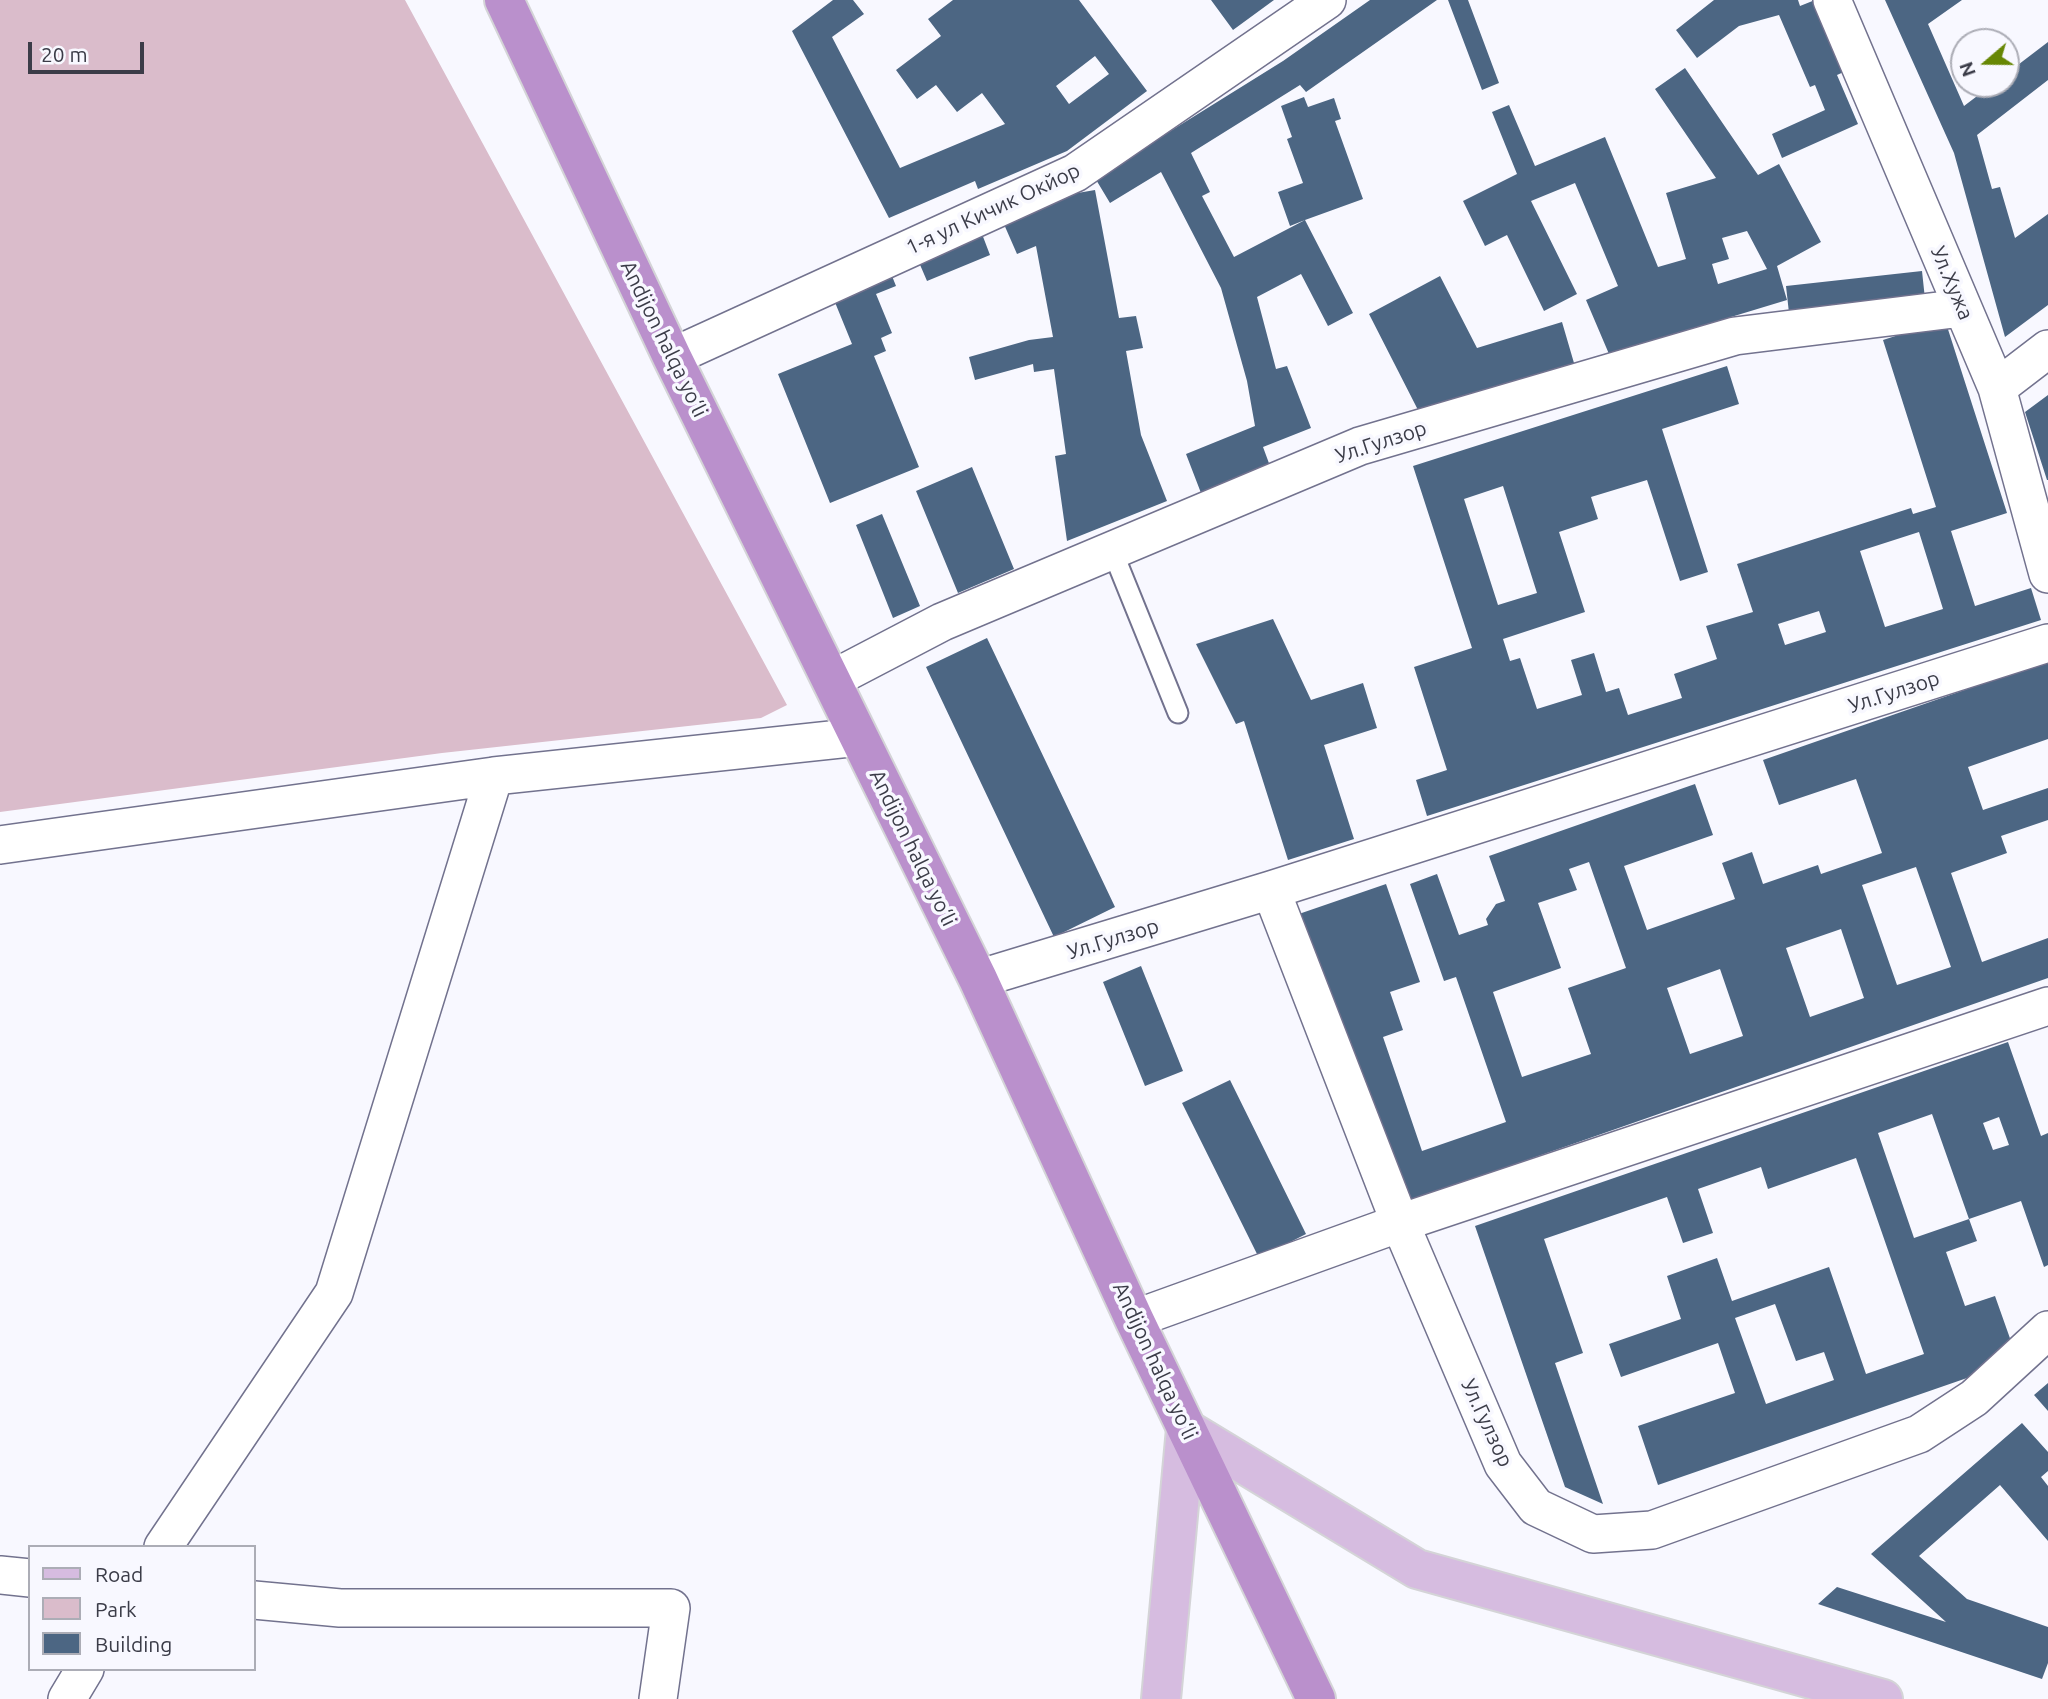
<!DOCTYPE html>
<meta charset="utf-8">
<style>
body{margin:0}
#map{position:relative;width:2048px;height:1699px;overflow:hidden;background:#f8f8ff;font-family:Ubuntu,sans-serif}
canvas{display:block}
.legend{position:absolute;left:28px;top:1545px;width:228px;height:126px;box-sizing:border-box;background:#f8f8ff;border:2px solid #acadb6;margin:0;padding:9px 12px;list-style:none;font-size:21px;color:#3b3c48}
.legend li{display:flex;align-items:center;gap:14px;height:35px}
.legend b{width:35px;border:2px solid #acadb6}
.north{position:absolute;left:1950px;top:28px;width:70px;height:70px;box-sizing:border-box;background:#f8f8ff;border:2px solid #acadb6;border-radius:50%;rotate:250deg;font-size:19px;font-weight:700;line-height:28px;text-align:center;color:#3b3c48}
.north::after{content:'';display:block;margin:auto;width:24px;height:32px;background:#678704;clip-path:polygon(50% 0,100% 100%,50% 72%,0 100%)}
.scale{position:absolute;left:28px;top:42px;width:116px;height:32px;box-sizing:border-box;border:4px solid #3b3c48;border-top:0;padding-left:9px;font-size:21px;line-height:24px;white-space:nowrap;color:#3b3c48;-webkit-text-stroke:5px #f8f8ff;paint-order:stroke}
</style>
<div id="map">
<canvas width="2048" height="1699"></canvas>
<ul class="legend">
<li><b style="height:9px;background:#d6bce0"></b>Road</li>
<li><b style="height:19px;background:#dabccb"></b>Park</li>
<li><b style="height:19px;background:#4c6683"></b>Building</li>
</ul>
<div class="north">N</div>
<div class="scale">20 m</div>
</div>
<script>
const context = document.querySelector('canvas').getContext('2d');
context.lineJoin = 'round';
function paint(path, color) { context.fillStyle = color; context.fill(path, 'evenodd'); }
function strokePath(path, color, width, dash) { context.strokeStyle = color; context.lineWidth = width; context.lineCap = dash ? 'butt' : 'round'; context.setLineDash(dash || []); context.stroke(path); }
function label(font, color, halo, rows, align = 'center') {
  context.font = font + ' Ubuntu,sans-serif'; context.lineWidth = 7; context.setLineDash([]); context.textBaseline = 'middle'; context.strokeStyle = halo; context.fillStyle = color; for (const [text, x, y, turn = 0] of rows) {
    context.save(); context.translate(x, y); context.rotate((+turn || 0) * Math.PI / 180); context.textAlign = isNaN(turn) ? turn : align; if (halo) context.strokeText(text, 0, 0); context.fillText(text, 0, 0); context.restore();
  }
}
paint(new Path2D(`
 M0,0H405L787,705L761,718L442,753L0,812Z`), '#dabccb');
paint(new Path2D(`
 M833,0H853L864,14L832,37L900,168L1005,124L982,93L957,112L936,85L917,99L896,70L941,36L928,19L953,0H1079L1147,91L1067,151L978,189L975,181L889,218L792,31ZM1095,56L1109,74L1069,104L1056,86Z
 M1211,0H1274L1233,30Z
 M1370,0H1437L1306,92L1300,85L1191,153L1210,192L1202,196L1234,257L1305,220L1290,226L1278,192L1303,183L1287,139L1292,137L1281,106L1304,97L1308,107L1334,98L1341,119L1335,121L1363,199L1305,220L1353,313L1328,326L1301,274L1257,297L1276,369L1287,366L1311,428L1263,447L1270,466L1201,493L1186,454L1255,426L1247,381L1221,288L1161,172L1110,203L1095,178L1283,61Z
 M1448,0H1468L1499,83L1482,90Z
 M1714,0H1798L1800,6L1815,0L1846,71L1837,75L1858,124L1782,158L1772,134L1825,110L1815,85L1810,87L1779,15L1739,26L1697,58L1676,30Z
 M1885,0H1962L1928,24L1964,106L1993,84H2006V74L2048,42V80L1977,135L1992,189L2000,187L2015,238L2048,214V305L2005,337L1954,153Z
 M1685,68L1758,175L1779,164L1821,242L1777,266L1787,300L1609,354L1586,300L1618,286L1575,183L1531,201L1577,294L1544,311L1507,235L1485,246L1463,201L1517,174L1492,112L1509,105L1535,166L1605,137L1658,267L1686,259L1666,193L1716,178L1655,89ZM1747,231L1767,269L1718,284L1712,264L1729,259L1722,238Z
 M1095,190L1119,318L1136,316L1143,348L1126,351L1141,435L1167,501L1067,541L1055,456L1066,454L1054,369L1034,372L1033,364L975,380L969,357L1029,340L1053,337L1036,246L1017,254L1003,222L1066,195Z
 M982,234L990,255L927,281L918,260Z
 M890,271L896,286L876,294L892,333L881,338L886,351L874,356L919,467L830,503L778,374L852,344L832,295Z
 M1922,271L1925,299L1789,313L1786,286Z
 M1440,276L1477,348L1562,322L1574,363L1418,410L1369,314Z
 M1945,320L2007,513L1951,531L1975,606L2031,588L2041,620L1427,816L1416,780L1447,770L1414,667L1472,648L1413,466L1727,366L1739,404L1662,429L1708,572L1680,581L1647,480L1591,497L1598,519L1559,532L1585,612L1503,639L1510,661L1520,658L1537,709L1582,695L1571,660L1594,653L1606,692L1619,688L1628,715L1682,698L1674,674L1717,659L1706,626L1753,612L1737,564L1911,508L1913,514L1936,507L1883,340ZM1503,486L1537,593L1498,605L1464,499ZM1919,532L1943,609L1885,627L1860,551ZM1819,611L1826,632L1785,645L1778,624Z
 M2048,395V480H2047L2025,412Z
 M972,467L1014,569L958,593L916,491Z
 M882,514L920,606L893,618L856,525Z
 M1273,619L1311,700L1363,683L1377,728L1324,745L1354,839L1288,860L1244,721L1236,724L1196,644Z
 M987,638L1115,907L1054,937L926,667Z
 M2048,661V739L1968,767L1983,810L2048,788V820L2001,836L2007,853L1951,873L1982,962L2048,938V978L1401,1204L1293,916L1386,884L1420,982L1390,992L1403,1030L1383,1037L1422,1151L1506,1122L1456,977L1444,981L1410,884L1437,874L1459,935L1488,925L1486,919L1496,904L1505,901L1489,856L1695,784L1713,835L1624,866L1647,930L1735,899L1722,863L1752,852L1763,884L1818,865L1821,874L1882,853L1856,779L1779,805L1763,760ZM1589,862L1626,968L1568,988L1591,1054L1522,1077L1493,992L1561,968L1538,903L1577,890L1569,869ZM1916,867L1951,967L1897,985L1862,885ZM1841,929L1864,998L1810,1017L1786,948ZM1720,969L1743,1036L1690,1054L1667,988Z
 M1141,966L1183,1071L1145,1086L1103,982Z
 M2008,1042L2041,1136L2048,1133V1265L2044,1267L2021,1201L1969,1219L1932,1114L1878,1133L1914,1238L1969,1219L1977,1241L1946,1252L1965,1306L1995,1296L2012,1344L1993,1369L1658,1485L1638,1426L1735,1393L1718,1343L1621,1377L1609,1344L1681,1319L1667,1276L1717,1258L1732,1301L1829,1267L1866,1374L1924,1354L1856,1158L1768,1189L1761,1167L1698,1189L1713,1233L1683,1243L1667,1197L1544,1239L1583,1353L1555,1363L1603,1504L1565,1487L1475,1226ZM1999,1117L2009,1145L1993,1150L1983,1123ZM1775,1304L1796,1361L1824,1352L1834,1380L1766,1404L1735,1318Z
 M1230,1080L1306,1234L1259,1258L1182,1103Z
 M2048,1383V1411L2034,1395Z
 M2022,1423L2048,1452V1471L2041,1477L2048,1486V1541L2000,1485L1919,1556L1967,1599L2048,1627V1663L2042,1679L1818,1604L1837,1587L1946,1622L1871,1554Z`), '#4c6683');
const lane = new Path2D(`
 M1112,550L1178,713`);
const street = new Path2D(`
 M1832,0L1997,388L2048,574
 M672,357L1075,173L1327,0
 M1997,388L2048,349
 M831,680L942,622L1360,446L1735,336L1962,308
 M0,845L494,776
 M1271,890L1400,1223L2048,1006
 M978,979L1271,890L2048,643
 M1134,1319L1400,1223L1503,1464L1536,1507L1593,1534L1652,1530L1919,1434L1974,1398L2048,1330
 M163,1547L334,1293L494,776L859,737
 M0,1575L30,1578
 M254,1600L340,1608H671L658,1699
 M67,1699L85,1669`);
const primary = new Path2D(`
 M1161,1699L1186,1429L1417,1569L1883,1699`);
const highway = new Path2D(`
 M504,0L672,357L978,979L1134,1319L1316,1699`);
strokePath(lane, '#72728e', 23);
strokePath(street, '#72728e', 40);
strokePath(primary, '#d4d4d7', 42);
strokePath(highway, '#d4d4d7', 42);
strokePath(lane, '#fff', 19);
strokePath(street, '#fff', 37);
strokePath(primary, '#d6bce0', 38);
strokePath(highway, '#ba90cc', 38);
label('21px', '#3b3c48', '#f8f8ff', [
 ["1-я ул Кичик Окйор",993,209,-25],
 ["Ул.Хужа",1952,283,67],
 ["Andijon halqa yo‘li",664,339,64],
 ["Ул.Гулзор",1381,442,-18],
 ["Ул.Гулзор",1894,692,-18],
 ["Andijon halqa yo‘li",913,848,64],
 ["Ул.Гулзор",1113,939,-17],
 ["Andijon halqa yo‘li",1155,1361,65],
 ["Ул.Гулзор",1487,1423,65]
]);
</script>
